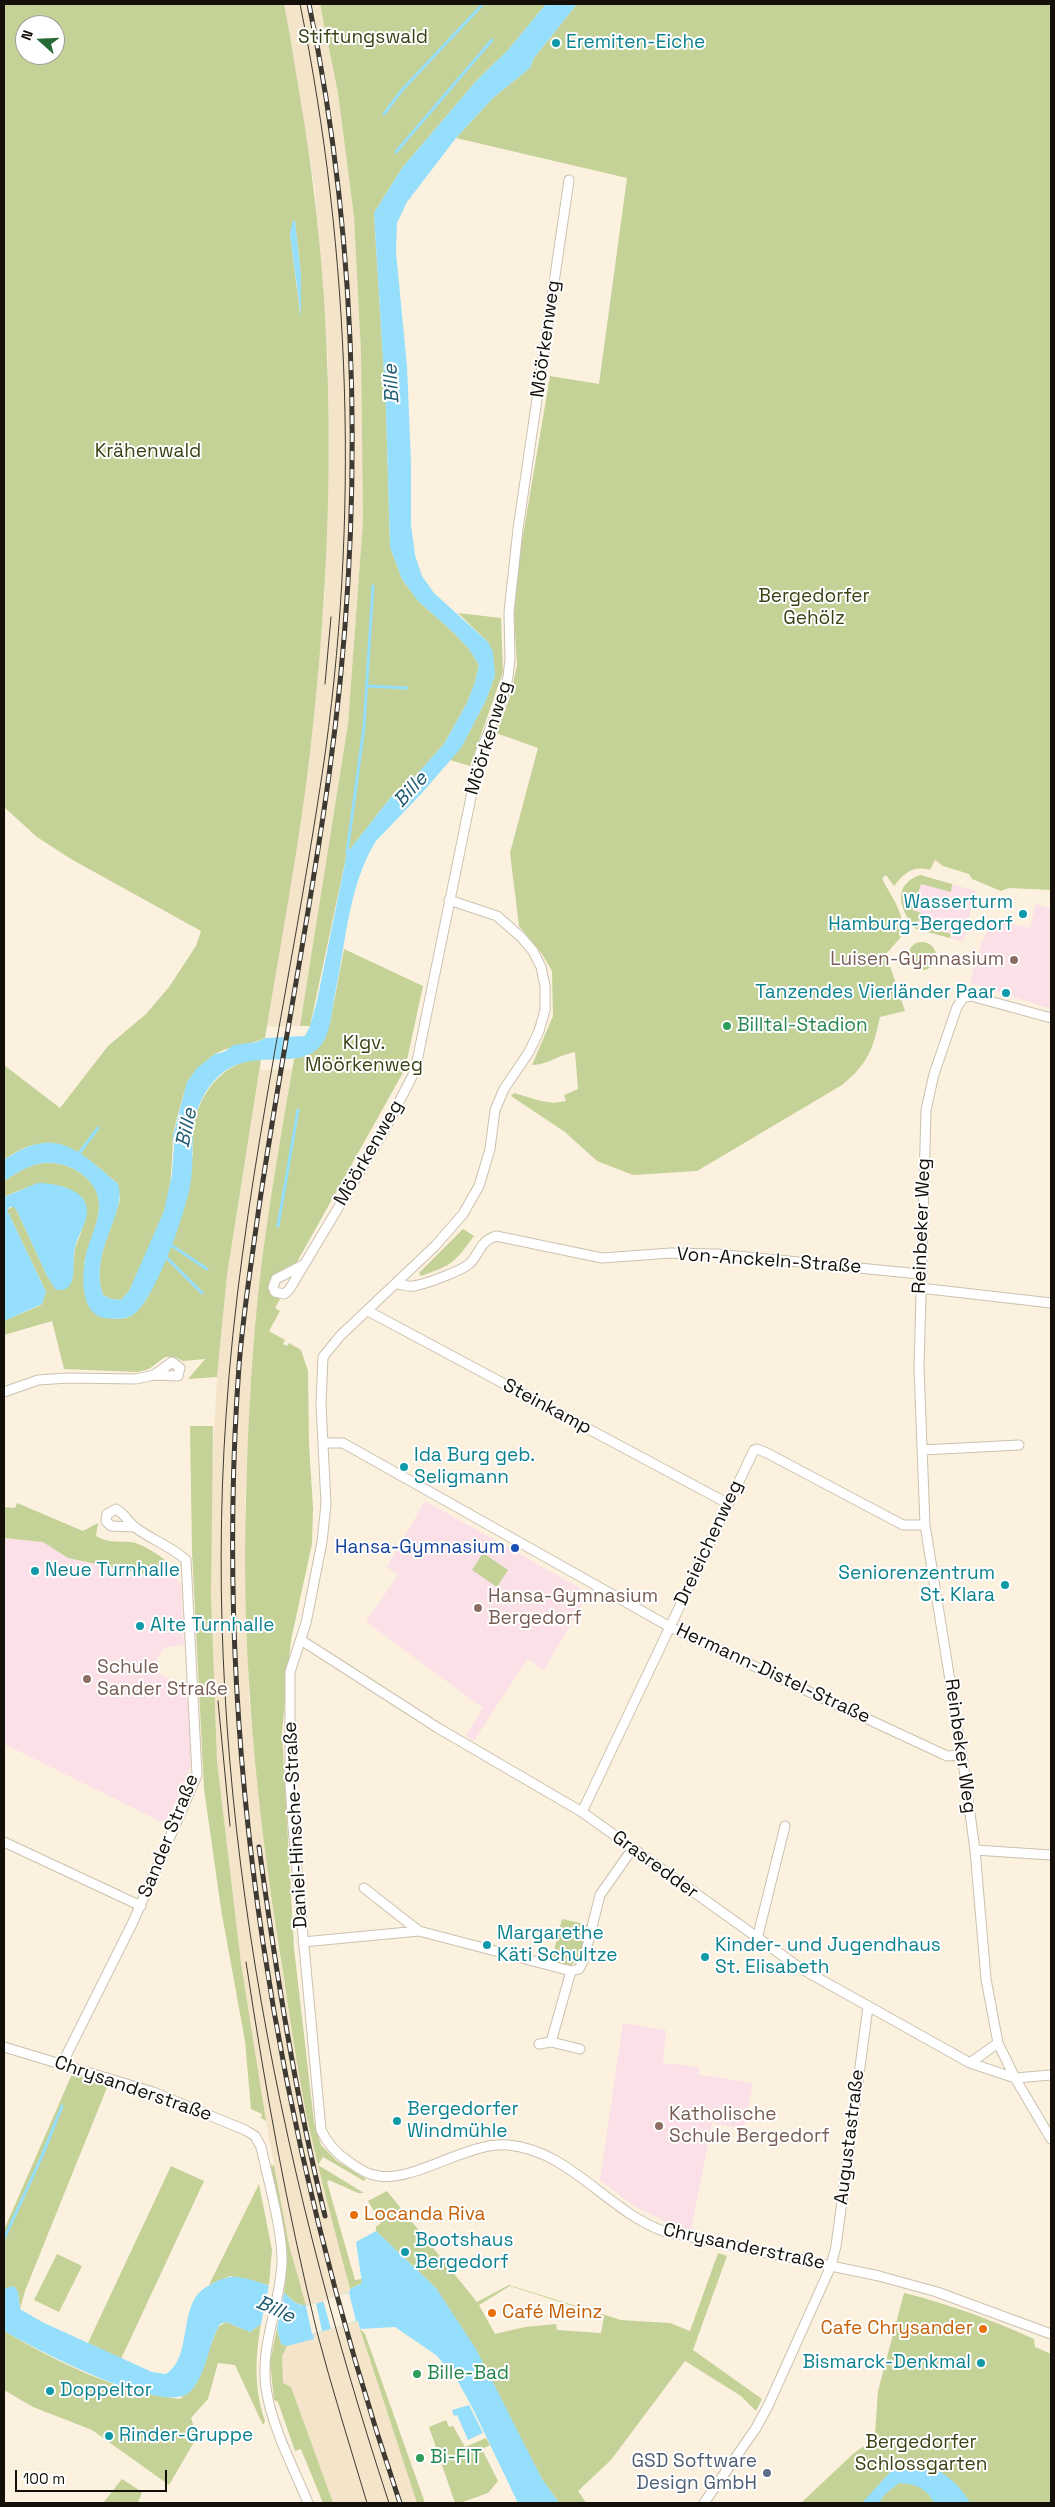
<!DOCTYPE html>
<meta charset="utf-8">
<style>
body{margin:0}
#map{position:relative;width:1055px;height:2507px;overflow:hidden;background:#fcf1de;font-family:"Space Grotesk",sans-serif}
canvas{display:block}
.frame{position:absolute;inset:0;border:5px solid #141009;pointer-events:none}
.north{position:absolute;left:15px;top:15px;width:50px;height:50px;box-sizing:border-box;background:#fff;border:1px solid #a19f9d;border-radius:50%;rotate:290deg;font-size:14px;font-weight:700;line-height:20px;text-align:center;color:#141009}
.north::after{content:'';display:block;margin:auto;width:18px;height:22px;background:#276a35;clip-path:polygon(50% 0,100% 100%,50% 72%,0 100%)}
.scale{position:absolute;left:15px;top:2470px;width:152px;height:22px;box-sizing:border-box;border:2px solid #141009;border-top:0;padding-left:6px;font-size:15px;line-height:18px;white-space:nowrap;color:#141009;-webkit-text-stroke:4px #fff;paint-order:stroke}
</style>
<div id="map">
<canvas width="1055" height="2507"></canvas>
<div class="frame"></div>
<div class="north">N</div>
<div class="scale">100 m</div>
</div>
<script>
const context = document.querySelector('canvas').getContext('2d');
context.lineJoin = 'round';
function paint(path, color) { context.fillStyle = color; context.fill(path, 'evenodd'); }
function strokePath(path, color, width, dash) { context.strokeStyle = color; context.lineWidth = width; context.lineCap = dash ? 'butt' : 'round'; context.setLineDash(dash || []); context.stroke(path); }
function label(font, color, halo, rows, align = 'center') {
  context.font = font + ' "Space Grotesk",sans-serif'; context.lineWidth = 4; context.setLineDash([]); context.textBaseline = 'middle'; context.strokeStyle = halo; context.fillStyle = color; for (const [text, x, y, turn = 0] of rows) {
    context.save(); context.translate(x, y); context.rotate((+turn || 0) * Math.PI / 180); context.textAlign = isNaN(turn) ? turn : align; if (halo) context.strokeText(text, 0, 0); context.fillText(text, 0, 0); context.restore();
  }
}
paint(new Path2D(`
 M284,4H320L338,93L354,217L361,353L363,521L348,724L300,1026L266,1027L311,744L325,594L329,448L328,359L315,189Z
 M292,1069L274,1178L254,1342L245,1502L249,1700L274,1921L306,2112L358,2321L417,2503H323L301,2449L295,2451L280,2379L281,2344L314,2339L289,2245L266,2121L241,1963L217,1761L211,1593V1486L217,1377L227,1275L260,1070Z`), '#f3e4ca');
paint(new Path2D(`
 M920,875L976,891L963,942L916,929L911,911Z
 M1036,904L1051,909V1009L970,983L981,944L993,919L1030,928Z
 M425,1501L589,1593L544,1670L527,1659L474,1741L466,1736L483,1708L366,1622L398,1575L387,1567Z
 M4,1538L43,1542L68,1558L148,1575L168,1563L181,1586L184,1644L164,1648L150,1670L189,1688L192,1763L166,1824L4,1744Z
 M623,2023L666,2030L663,2063L699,2067L698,2074L753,2083L744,2129L712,2123L691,2230L677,2227L634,2206L600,2180Z`), '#fbe0e7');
paint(new Path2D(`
 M4,4H284C290,33 294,62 299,91C337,307 336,526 311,744C300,842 281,940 265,1038C249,1046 230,1045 215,1054C207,1059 193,1073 188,1081C186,1085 173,1131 173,1136C172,1161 172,1186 164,1211C155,1238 141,1265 129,1291L121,1300L111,1299L103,1295C92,1262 110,1235 119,1203C121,1198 118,1190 118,1184C79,1150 52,1125 4,1160V1065L60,1108L108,1046L146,1014L169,987L196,946L201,931L71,859L37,837L4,807ZM25,25H55V55H25ZM295,221L301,275L300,313L290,234Z
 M320,4H546L508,50L477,80L402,168L374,213L386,409L390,547L402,579L418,601L454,633L469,649L479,665L475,682L467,703L444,744L409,783L395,792L347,853L310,1026H300L348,724L363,521L361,353L354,217L338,93Z
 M577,4H1051V890L1009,888L1001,891L972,879L969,874L943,866L935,860L930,870C913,865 904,873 894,886L886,875L882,878C888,892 900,906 902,922C902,927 900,931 901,937L886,954L905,1011L880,1017C873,1049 868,1064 842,1085L697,1171L633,1175L597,1161L565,1132L511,1096L514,1093L541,1101L554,1103L566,1101L564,1095L578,1089L575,1052C560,1054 548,1065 532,1065L553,1016L552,971L542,954L519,926L510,853L538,748L496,733L511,694L517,665L514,615L520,553L550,376L599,384L627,178L456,138L493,98L530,68L534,58Z
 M458,613L501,618L503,672L470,766L450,760L469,733L486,700L495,675L488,642Z
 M920,875L952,884L951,892L921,884L913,910L921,913L918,925L951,934L950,938L916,929C900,911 891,885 920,875Z
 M908 956a14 14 0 1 1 28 0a14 14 0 1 1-28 0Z
 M344,949L423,986L405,1069L297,1262L272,1275L268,1285L269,1291L280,1299L275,1308L280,1311L269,1331L285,1340L283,1344L287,1346L289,1343L301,1350L308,1371L309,1444L313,1508L312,1544L291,1640L282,1732L294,1948L314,2122L321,2145L337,2161L366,2179L364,2181L323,2157L318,2165L364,2193H358L329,2180L327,2182L355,2280L362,2279V2283L350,2289C335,2231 319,2172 306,2113C297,2066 290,2019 283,1972C257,1815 241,1657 246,1499C248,1422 252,1345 261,1269C270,1198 282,1129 294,1059L305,1056L330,1023Z
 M252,1059L261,1060L227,1275L217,1377L188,1379L205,1359L183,1361L175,1357H165L149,1369L138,1372L64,1369L52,1321L4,1335V1321L41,1305L46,1292L7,1210L14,1206L17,1211L47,1276L72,1280L75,1248L82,1230L83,1199C58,1176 30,1184 4,1197V1181C15,1174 26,1167 38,1164C65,1157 101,1178 99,1207C98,1227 88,1245 84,1264L111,1319C119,1319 127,1319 134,1314C163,1292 183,1191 193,1154C188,1112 210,1070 252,1059Z
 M463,1229L474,1236C453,1264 454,1264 421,1276L419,1273Z
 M190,1426H213L211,1593L217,1761L241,1963L266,2121L261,2118L262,2114L251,2109L245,2041L221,1909L204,1789L192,1551Z
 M17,1503L83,1531L98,1523L96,1536C108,1543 116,1541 130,1542C139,1542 162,1556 168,1563L149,1575L68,1558L43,1542L4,1538V1507L15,1508Z
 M483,1553L508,1570L497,1587L472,1570Z
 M562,1919L589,1925L579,1960L571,1965L551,1962Z
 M72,2074L108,2085L25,2291L20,2309L18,2292L14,2286L4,2289V2230Z
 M274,2165L289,2245L306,2306L296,2303L284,2293C292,2251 278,2207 269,2166Z
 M171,2166L204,2181L121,2359L88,2343Z
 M259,2184L272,2250L269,2285L230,2276L209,2285Z
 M387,2191L477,2302L509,2285L621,2320L670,2323L690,2331L718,2253L727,2256L693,2350L762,2399L756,2411L741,2396L685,2361L611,2460L578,2491L586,2503H559L542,2479L436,2288L376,2231V2227L381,2223L368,2201ZM510,2286L604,2316L601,2333L557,2330L556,2324L525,2327L495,2334L479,2305Z
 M57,2254L82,2266L59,2312L34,2300Z
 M904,2293C949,2304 992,2320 1034,2339L1035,2347L1051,2354V2503H801L854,2453L872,2441L875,2434L878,2391Z
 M226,2322L250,2332L261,2324C255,2358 254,2389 265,2421L263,2425L235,2365L218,2363L208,2399L191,2418L197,2437L169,2485L92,2430L33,2407L4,2390V2331C57,2362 118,2393 180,2399L197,2382L218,2327Z
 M277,2328L281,2344L287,2346L282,2356L283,2383L291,2387L333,2503H323L301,2449L295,2451L278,2402L274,2400L270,2362Z
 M360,2329L365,2334L425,2503H417Z
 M446,2420L449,2427L453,2426L465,2447L486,2438L490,2445L482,2449L498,2481L488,2493L460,2503H455L429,2427Z
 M122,2479L142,2492L138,2503H103Z`), '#c4d197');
paint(new Path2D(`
 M546,4H577L534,58L530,68L493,98L456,138L407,202L397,223L396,252L407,366L411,462V525L415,555L422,576L434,593L488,642L493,652L495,675L486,700L469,733L461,748L421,794L376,841C348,886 346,943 335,994C332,1009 331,1031 322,1044C295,1079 238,1033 203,1097C188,1124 195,1152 191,1181C187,1209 156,1299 133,1315C124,1320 113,1319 104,1318C79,1313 82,1272 86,1254C90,1238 98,1224 99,1208C101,1178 65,1157 38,1164C26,1167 15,1174 4,1181V1160C54,1125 77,1148 118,1184C128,1213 88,1251 103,1295L111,1299L121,1300L129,1291L164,1211L172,1174L174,1145L173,1136L187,1082L197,1068L215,1054L224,1052L234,1045L257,1042L265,1038L305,1036L310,1026L317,1001L347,853L395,792L409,783L444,744L467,703L475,682L479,665L469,649L454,633L418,601L402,579L390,547L386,409L374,213L402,168L477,80L508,50Z
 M293,220L295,221L301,275V318L290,234Z
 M38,1183C54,1183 88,1189 87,1211C87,1223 78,1235 75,1247C72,1259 76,1276 70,1285C67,1290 62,1290 56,1290L47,1276L17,1211L14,1207H10L7,1210L46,1292L42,1304L4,1321V1197Z
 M376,2231L436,2288L476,2349L542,2479L559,2503H518L472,2407L456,2378L436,2355L395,2327L360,2329L358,2321L313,2334L314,2339L287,2346L281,2344L277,2328L261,2324L250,2332L226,2322L220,2324C208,2344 207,2373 191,2391C167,2419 32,2347 4,2331V2289L14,2286L18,2292L20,2309L42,2322L152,2372L166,2374C192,2358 179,2308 202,2290C209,2285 221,2278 230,2277C242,2275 273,2286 284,2293C290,2297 294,2304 302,2305C313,2307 339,2296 350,2292V2289L362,2283L356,2242Z
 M469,2405L483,2433L468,2440L457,2415L454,2416L452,2410Z
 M916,2461C939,2468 959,2482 970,2503H934C927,2488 915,2484 899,2483L884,2495L879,2503H862L894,2468Z`), '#95dffd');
paint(new Path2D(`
 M269,2285L284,2293L277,2328L261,2324Z
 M349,2293L356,2321L331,2329L323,2300Z
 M316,2303L322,2331L312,2334L306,2306Z`), '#fcf1de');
strokePath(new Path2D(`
 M384,114L402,90L483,4
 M396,152L492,40
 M367,686L407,688
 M349,854L347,853L364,727L373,586
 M77,1156L98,1128
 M278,1226L298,1110
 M171,1245L207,1269
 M166,1257L202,1293
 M4,2239L42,2156L62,2106`), '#95dffd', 3);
const minor = new Path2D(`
 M449,900L497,916L521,937L533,951L541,967L545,986V1010L539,1031L529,1052L504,1089L495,1110L490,1149L479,1186L463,1214L435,1246L340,1336L323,1357L321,1404L326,1504L322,1542L306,1623L290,1672V1785L293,1827L321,2130C327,2143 336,2153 348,2161C357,2168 368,2175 379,2176C415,2182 469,2141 508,2145C569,2150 608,2211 663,2231L879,2276L937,2292L1051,2334
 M1051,1018L971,996L963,998L957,1007L934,1074L926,1110L919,1368L925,1525L962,1755L975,1850L986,1979L998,2043L1015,2078L1051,2139
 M303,1265L276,1279L273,1287L275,1292L284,1294L289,1290L384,1131L415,1071L480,753L502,700L508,677L510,659L509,612L518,529L569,180
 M398,1284C403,1285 409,1287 414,1286C425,1284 466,1270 472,1261C481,1250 481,1241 496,1236L602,1258L671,1253L717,1254L920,1274
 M920,1288L1051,1303
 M368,1311L727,1503
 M4,1392L38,1380L68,1378L136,1379L154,1375L172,1362L180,1368L178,1376L154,1375
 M324,1443H343L670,1627L947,1756L962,1755
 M923,1450L1019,1445
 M301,1640L438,1728L582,1812L800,1968L970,2063L1015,2078L1051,2075
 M582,1812L754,1450L757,1449L767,1453L903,1525H925
 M4,1842L141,1906
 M975,1850L1051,1855
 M364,1888L419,1931
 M757,1939L785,1826
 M303,1942L419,1931L571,1971L579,1969L584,1959L600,1895L633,1848
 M571,1971L551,2042L580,2049
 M539,2044L551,2042
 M4,2047L153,2092L245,2130L255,2136L261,2147C268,2179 283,2232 282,2263C280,2306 260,2345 266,2388C272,2428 293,2466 308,2503
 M970,2063L998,2043
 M62,2064L133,1922L197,1775L186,1560C171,1546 152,1540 136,1528C128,1522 125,1514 116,1509L107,1514L106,1521L111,1526L135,1527
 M704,2503L756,2428L768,2406L831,2266L836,2246L868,2007`);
strokePath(minor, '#ccc1af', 11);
strokePath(minor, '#fff', 9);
strokePath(new Path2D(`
 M300,4C351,253 360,523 322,775C290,989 240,1200 226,1416C201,1783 275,2156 389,2503
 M325,684L331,617
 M218,1701L230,1826
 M246,1962C265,2087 287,2210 317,2332C332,2389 350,2446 367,2503`), '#3f3a31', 1);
const rail = new Path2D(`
 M309,4C361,256 364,521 329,775C309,922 279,1068 258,1214C251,1265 243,1315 239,1366C211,1750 277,2139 400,2503
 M259,1847C276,1971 295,2094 325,2216`);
strokePath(rail, '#3f3a31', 5);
strokePath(rail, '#fff', 3, [9]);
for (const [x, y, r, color] of [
 [556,43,5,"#0f9aa8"],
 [1023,914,5,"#0f9aa8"],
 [1014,960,5,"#8d6e63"],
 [1006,993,5,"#0f9aa8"],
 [727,1026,5,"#2e9e5b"],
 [404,1467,5,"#0f9aa8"],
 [515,1548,5,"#1a4fb4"],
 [35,1571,5,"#0f9aa8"],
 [1005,1585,5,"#0f9aa8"],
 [478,1608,5,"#8d6e63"],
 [140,1626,5,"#0f9aa8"],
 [87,1679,5,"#8d6e63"],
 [487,1945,5,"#0f9aa8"],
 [705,1957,5,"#0f9aa8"],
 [397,2121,5,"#0f9aa8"],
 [659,2126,5,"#8d6e63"],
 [354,2215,5,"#e8710a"],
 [405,2252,5,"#0f9aa8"],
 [492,2313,5,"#e8710a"],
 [983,2329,5,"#e8710a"],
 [981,2363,5,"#0f9aa8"],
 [417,2374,5,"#2e9e5b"],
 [50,2391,5,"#0f9aa8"],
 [109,2436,5,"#0f9aa8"],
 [420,2458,5,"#2e9e5b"],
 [767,2473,5,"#5c6f8a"]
]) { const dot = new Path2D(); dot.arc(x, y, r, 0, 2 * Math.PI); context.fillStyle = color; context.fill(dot); strokePath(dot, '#fff', 2); }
label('19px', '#3a4214', '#fff', [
 ["Stiftungswald",363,38],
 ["Krähenwald",148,452],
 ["Bergedorfer",814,597],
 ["Gehölz",814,619],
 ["Klgv.",364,1044],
 ["Möörkenweg",364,1066],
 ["Bergedorfer",921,2443],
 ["Schlossgarten",921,2465]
]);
label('19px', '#0d838f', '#fff', [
 ["Eremiten-Eiche",566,43],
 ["Wasserturm",1013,903,"right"],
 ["Hamburg-Bergedorf",1013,925,"right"],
 ["Tanzendes Vierländer Paar",996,993,"right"],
 ["Ida Burg geb.",414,1456],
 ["Seligmann",414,1478],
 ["Neue Turnhalle",45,1571],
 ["Seniorenzentrum",995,1574,"right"],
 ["St. Klara",995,1596,"right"],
 ["Alte Turnhalle",150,1626],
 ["Margarethe",497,1934],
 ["Käti Schultze",497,1956],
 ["Kinder- und Jugendhaus",715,1946],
 ["St. Elisabeth",715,1968],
 ["Bergedorfer",407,2110],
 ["Windmühle",407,2132],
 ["Bootshaus",415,2241],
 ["Bergedorf",415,2263],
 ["Bismarck-Denkmal",971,2363,"right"],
 ["Doppeltor",60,2391],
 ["Rinder-Gruppe",119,2436]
], 'left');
label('19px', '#141009', '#fff', [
 ["Möörkenweg",546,339,-82],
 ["Möörkenweg",489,738,-73],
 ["Möörkenweg",369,1153,-60],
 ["Reinbeker Weg",922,1226,-88],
 ["Von-Anckeln-Straße",769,1261,4],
 ["Steinkamp",547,1407,28],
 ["Dreieichenweg",709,1543,-65],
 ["Hermann-Distel-Straße",773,1674,25],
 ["Reinbeker Weg",960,1746,82],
 ["Daniel-Hinsche-Straße",296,1825,-93],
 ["Sander Straße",169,1836,-68],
 ["Grasredder",655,1865,36],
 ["Chrysanderstraße",133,2089,19],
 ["Augustastraße",850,2137,-83],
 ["Chrysanderstraße",744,2247,12]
]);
label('19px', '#785e54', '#fff', [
 ["Luisen-Gymnasium",1004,960,"right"],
 ["Hansa-Gymnasium",488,1597],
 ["Bergedorf",488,1619],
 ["Schule",97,1668],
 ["Sander Straße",97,1690],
 ["Katholische",669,2115],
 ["Schule Bergedorf",669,2137]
], 'left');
label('19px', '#27864d', '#fff', [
 ["Billtal-Stadion",737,1026],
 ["Bille-Bad",427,2374],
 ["Bi-FIT",430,2458]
], 'left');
label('19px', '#164399', '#fff', [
 ["Hansa-Gymnasium",505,1548]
], 'right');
label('19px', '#c56008', '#fff', [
 ["Locanda Riva",364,2215],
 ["Café Meinz",502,2313],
 ["Cafe Chrysander",973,2329,"right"]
], 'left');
label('19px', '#4e5e75', '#fff', [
 ["GSD Software",757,2462],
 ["Design GmbH",757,2484]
], 'right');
label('italic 20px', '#225d72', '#fff', [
 ["Bille",392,384,-93],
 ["Bille",411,790,-48],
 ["Bille",187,1128,-78],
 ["Bille",275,2310,24]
]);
</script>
